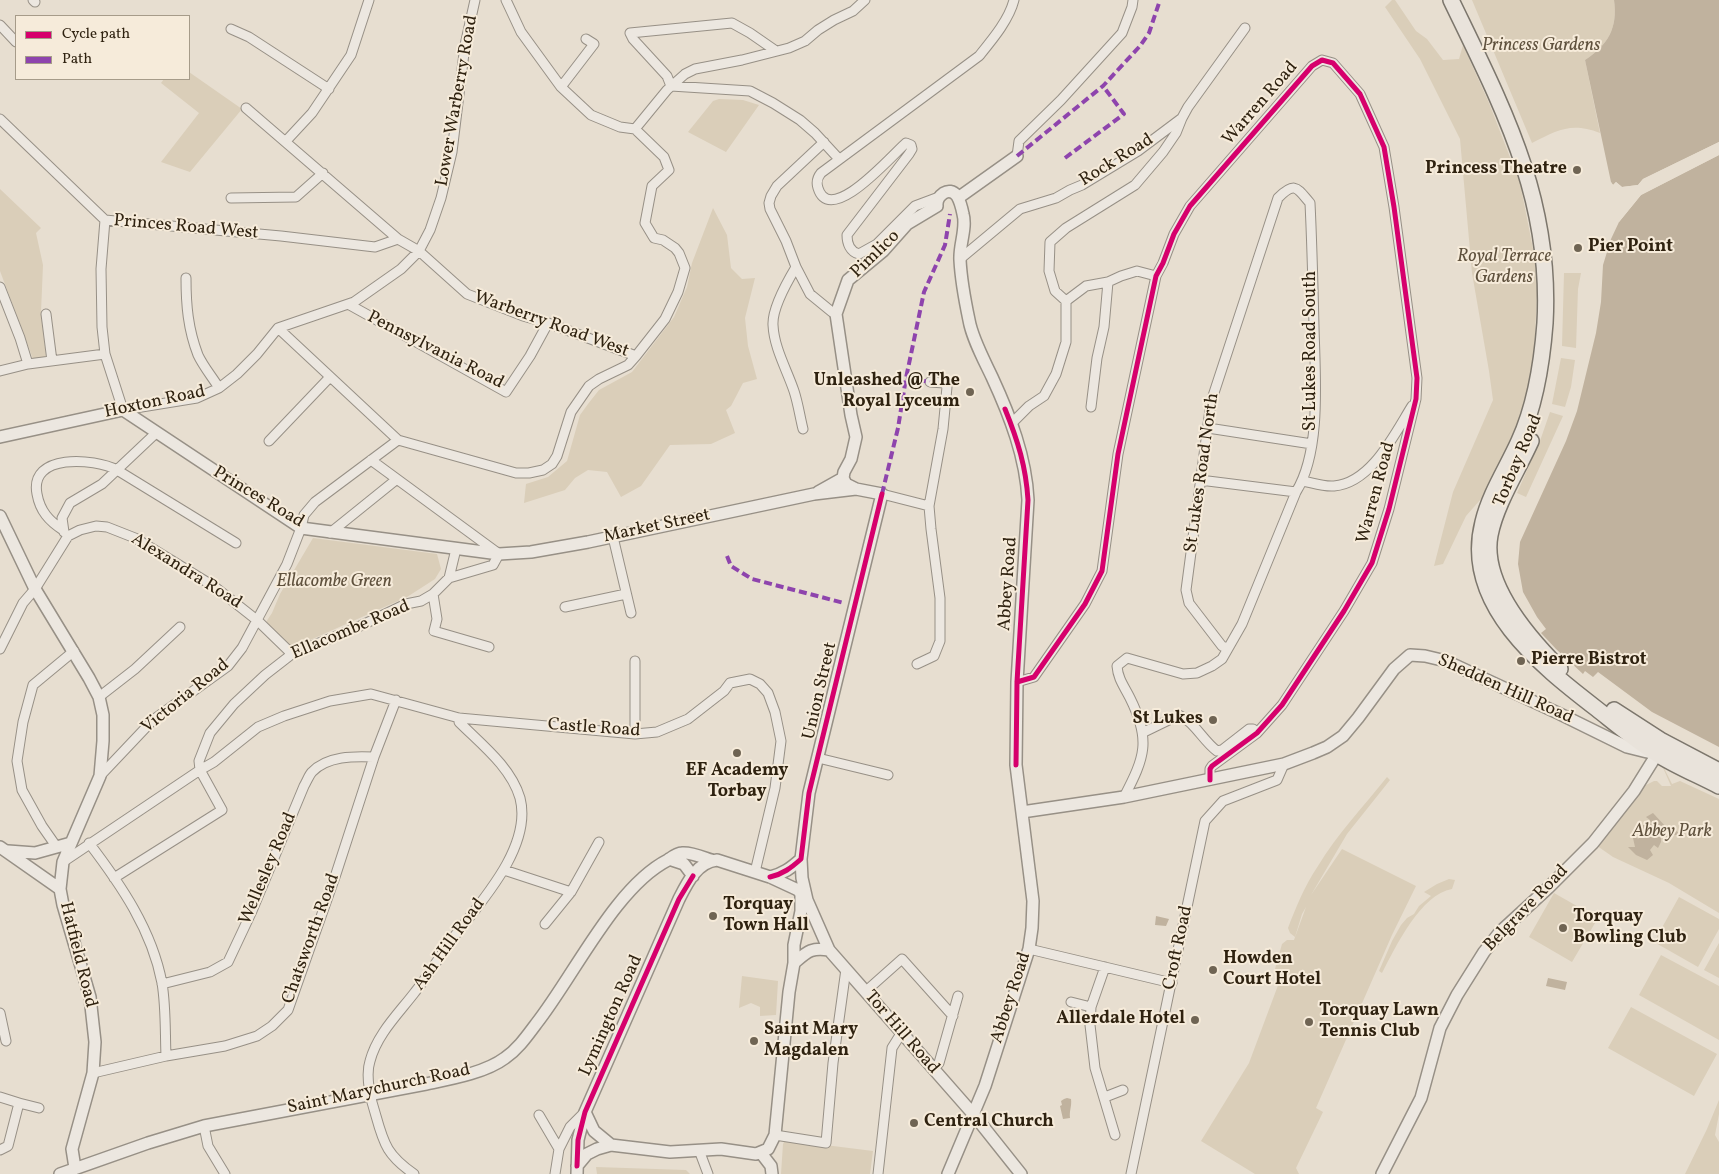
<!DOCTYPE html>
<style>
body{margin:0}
#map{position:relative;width:1719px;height:1174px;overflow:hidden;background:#e7ded0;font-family:Vollkorn,serif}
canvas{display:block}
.legend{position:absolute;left:15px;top:15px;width:175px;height:65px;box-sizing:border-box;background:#f6ebda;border:1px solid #a69b89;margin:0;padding:6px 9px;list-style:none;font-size:15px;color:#2f2210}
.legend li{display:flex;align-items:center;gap:10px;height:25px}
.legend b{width:25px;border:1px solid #a69b89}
</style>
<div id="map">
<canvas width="1719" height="1174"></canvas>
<ul class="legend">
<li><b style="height:6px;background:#d6006c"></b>Cycle path</li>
<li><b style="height:6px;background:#8e44ad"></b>Path</li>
</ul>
</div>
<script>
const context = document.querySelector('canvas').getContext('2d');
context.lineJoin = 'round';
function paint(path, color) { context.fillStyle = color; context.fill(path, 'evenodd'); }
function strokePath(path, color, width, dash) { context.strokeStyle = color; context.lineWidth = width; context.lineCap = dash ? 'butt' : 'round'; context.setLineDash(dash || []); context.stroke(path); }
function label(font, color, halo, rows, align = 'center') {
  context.font = font + ' Vollkorn,serif'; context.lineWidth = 4; context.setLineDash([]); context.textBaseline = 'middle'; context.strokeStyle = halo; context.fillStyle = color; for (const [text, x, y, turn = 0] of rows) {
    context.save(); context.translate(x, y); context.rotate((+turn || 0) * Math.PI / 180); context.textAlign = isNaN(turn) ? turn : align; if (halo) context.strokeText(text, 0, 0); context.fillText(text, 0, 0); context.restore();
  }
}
paint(new Path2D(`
 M1392,0H1395L1416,31L1427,39L1443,60L1459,59L1463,45L1489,103L1520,183L1537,269V296L1533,373L1523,410L1502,460L1481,499L1466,516L1443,564L1434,566L1453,492L1493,400L1489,371L1472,273L1460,139L1420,59L1385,7Z
 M1472,0H1614C1618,28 1608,45 1585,60L1600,133C1571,122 1558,130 1532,143Z
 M189,72L242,109L190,172L161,162L199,113L161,83L164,79H189Z
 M719,99L743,100L759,105L726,152L688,132L713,101Z
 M0,189L41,228L36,233L43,265L41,312L46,357L33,359L0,271Z
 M713,208L727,235L731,268L742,279L755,278L745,318L748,346L757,379L743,383L731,406L726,410L735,433L711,444L670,445L641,486L621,497L607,472L588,470L575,478L565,490L524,503L526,484L548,477L567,461L580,415L588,404L599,390L632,372L674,317L687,287L692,263Z
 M1564,273H1581L1578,289L1576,348L1562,346Z
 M1561,358L1575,360L1571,387L1565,407L1552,404Z
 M1550,412L1563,416L1526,497L1517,493L1541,438Z
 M313,538L437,554L441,569L435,579L407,597L290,649L264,625L272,613L280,594Z
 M1657,754L1672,784L1680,781L1719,799V913L1669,883L1613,857L1593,843L1634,791L1654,781H1657L1662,786H1671Z
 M1387,777L1390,780L1347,834L1311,895L1342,849L1416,886L1392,935L1316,1108L1323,1112L1296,1168L1299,1174H1255L1201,1141L1249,1063L1280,980L1277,977L1275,969L1282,944L1287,940H1294L1306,907L1302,914L1295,937L1290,933L1288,928C1296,907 1305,885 1318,866C1337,834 1364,806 1387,777Z
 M1449,879L1455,880L1452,889C1421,894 1396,946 1382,973L1379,971L1392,941L1401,925L1407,918L1414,914L1419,906L1431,896L1424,892L1437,884Z
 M1554,893L1598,918L1572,962L1529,937Z
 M1679,897L1719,919V929L1698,967L1654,942Z
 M1719,943V978L1704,970Z
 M1661,955L1719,986V1040L1639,995Z
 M742,976L778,981L776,1015L760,1016V1007L751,1003L739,1008Z
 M1631,1007L1717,1054L1694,1096L1608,1048Z
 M1719,1100V1114L1715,1135L1719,1142V1174H1685L1707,1129Z
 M785,1140L873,1151L870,1174H781L783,1144Z
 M596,1167L686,1170L690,1174H597Z`), '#daceb9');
paint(new Path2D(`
 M1614,0H1719V142L1643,179L1638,185L1622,187L1616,182L1613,185L1611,182L1585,60C1608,45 1618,28 1614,0Z
 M1719,155V747L1652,712L1598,672L1593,677L1585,671L1583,674L1556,649L1541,633L1546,629L1537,617L1523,592L1518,564L1520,542L1566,441L1577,411L1596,333L1601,302L1603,265L1611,239L1619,222L1641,195Z
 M1653,813L1666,827L1678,832L1677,835H1671L1669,841L1664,833L1661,835V842L1658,848L1654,845L1650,850L1653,855L1647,860L1636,855L1628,847H1635L1633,838L1635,834L1638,839L1643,833V825L1650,826V820L1646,817Z
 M1156,916L1169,919L1166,926L1155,925Z
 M1548,978L1567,982L1565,990L1546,986Z
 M1067,1098L1071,1099C1072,1106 1069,1111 1070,1118L1063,1119L1060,1106L1062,1105L1061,1101L1064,1099Z`), '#c0b29e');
paint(new Path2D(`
 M1719,142V144L1645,182L1639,187L1622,189L1617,186L1612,187L1611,182L1613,185L1616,182L1622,187L1638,185L1643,179Z
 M1719,152V155L1641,195L1619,222V219L1640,193Z`), '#e7ded0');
const minor = new Path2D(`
 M33,0L35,2
 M506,0L521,32L561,87L591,115L620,127L635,129L664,157L669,170L652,186L645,223L654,238L663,240L675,248L679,253L685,268L678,292L665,319L636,356
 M0,25L16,42
 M231,29L249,37L329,89
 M776,51L750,33L732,23L630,33L633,39L667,76L671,86L750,91L773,103L800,120L815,133L839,159
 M561,87L594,44L586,39
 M246,108L398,239L419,251L467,294L523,316L548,323L636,356L628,365L599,379L589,386L571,412L557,456L552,464L543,470L529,473H516L398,440L278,328
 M0,119L105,220
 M635,129L667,90L685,74L695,69L742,60L789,48L805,41L818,30L834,20L853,11L865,0
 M286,141L312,113L351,55L369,0
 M824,142L777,186L771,196L769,203L770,209L786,241L796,267L810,294L832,312L836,314
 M1017,156L1019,141L1061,100L1122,33L1132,7L1133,0
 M939,197L915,206L877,244L859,254C850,252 847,243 847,235L909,154L912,149L911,145L906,143C893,154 830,228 818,188C816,182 817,178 821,173L979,56C992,40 1009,20 1014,0
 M231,198L296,197L323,173
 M398,239L375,247L281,236L105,220L101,269L102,327L105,354L123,410L197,398L219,388L237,374L257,354L278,328L354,302L401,269L419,251L430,230L441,198L452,152L465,45L475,0
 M960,259L1020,209L1056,198L1070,190L1082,185L1138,151L1182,118L1188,107L1245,28
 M796,267C787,282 772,308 773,325C774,348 787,370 794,391C798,403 800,417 803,429
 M186,278C186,305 188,329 198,355C203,366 213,378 219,388
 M0,287L20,338L28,364L0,371
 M1066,301L1086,286L1108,282L1121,276L1137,271L1156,276
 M348,304L506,392L530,356L548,323
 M46,314L52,361
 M28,364L105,354
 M1091,407L1097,358L1104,327L1108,282
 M1011,424L1029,406L1044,396L1056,374L1066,342V301L1055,291L1049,271L1050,242L1066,228L1135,185L1163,152L1176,133L1182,118
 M1208,428L1312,444
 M269,441L330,377
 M1200,480L1296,492
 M1303,481C1313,483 1324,487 1334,486C1371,483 1394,435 1412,406
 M882,494L929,506
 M63,530C49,521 40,511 37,494C29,453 94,458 117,470L236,543
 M64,532L62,518L70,503L102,484L156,433
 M330,533L397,479
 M613,537L631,613
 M449,578L456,549
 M433,594L437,619L434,631L489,647
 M565,607L626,594
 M0,649L23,603L35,589L68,536L80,530L96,526L107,527L135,538L215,587L258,621L292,654
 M635,661V734
 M917,664L934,656L940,641V598L931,529L929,506L943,429L947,387L944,383L930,382
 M1017,682L1034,677L1085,604L1102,571L1118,454L1156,276L1163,263L1174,234L1190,206L1312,66L1322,60L1333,63L1360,94L1384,147L1394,207L1417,378L1416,399L1389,509L1372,563L1344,611L1282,705L1257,733L1212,766L1210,769V780
 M99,697L135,669L180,627
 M1144,732L1179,715C1195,722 1203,741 1217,751L1222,750L1249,729H1253L1257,733
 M818,758L888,775
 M100,776L153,720L228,666L242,648L287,564L301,528L304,515L315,502L398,440
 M1124,797C1145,757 1151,740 1130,698C1124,686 1118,679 1117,666L1127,658L1183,674L1197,673L1212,666L1222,659L1242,624L1296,492C1322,450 1315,375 1314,326C1313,285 1312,244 1310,203C1297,188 1295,181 1278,198L1211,402L1186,590L1189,603L1222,646L1227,648
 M222,810L200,770L199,761L210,733L234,704L265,675L292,654L358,627L406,604L421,601L433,594L449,578L493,565L499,554L371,460
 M89,843C121,885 152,930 162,983C166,1007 165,1032 166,1056
 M56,846L42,826L22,790L17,761L23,722L33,685L74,651
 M63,862L200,770L214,762L258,727L284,716L330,701L371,694L459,718L635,734L657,732L688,719L724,691L730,683L750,679L760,684L768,693L775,712L781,741L775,788L755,872
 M504,870L571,892
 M114,878L222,810
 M545,924L571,892L599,842
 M1029,949L1172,983
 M1105,967L1091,1007L1090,1025L1095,1068L1115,1135
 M162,984L210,972L228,962L252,911L304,786C307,781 309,775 312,772C327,756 354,756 374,757
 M866,991L902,959L953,1016
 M1071,1002L1091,1007
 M0,1013L6,1041
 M933,1069L939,1063L958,996
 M93,1073L166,1056L225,1046L257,1036L272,1026L288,1010L335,877L374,757L396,700
 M0,1097L19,1103L8,1146L0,1150
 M1105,1097L1123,1090
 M19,1103L39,1108
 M539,1115L559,1149
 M204,1126L208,1146L225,1174
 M775,1135L826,1143L833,1063L846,969
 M699,1150L708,1174
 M414,1174C388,1156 384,1145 376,1116C371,1101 365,1076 370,1061C377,1034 399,1013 415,992C428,976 438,959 450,942C478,905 533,848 520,798C511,767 481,744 459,722V718
 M555,1174L559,1149L570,1127L585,1112
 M878,1174L892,1048L902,1032
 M1131,1174L1205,821L1223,801L1277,780L1284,764`);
const tertiary = new Path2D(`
 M958,198L1017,156
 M0,437L123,410L301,528L499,554L531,552L588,542L814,494L856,489L882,494L809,793L801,859C791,868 783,874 770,877
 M856,489L846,484L843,478L844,472L851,459L856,437L851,415L836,314L848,280L883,251L907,224L937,206C936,196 949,185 957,196C960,201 962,209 963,214C967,228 959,245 960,260C961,279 965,301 969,320C972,338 984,360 992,377C1010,416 1026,457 1028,500L1017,682L1016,765L1033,901L1032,928L1029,949L985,1086L948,1174
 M818,492L843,478
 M0,516L35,589L89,678L99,697L103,715V741L100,776L63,862L60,889L63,905L90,997L95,1042L93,1073L72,1149L75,1168
 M1022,812L1124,797L1284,764L1313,753L1327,747L1343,736L1358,718L1394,669L1410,655L1425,656L1446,661L1560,714L1627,747L1651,753
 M0,847L60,889
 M8,851L35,853L71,843
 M669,859L684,864L693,876
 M801,859L802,878L807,900
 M801,894L807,900L829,950L974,1115L1021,1174
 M794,963C807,952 811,947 829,950
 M585,1112L594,1131L611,1145
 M761,1153L771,1166L772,1174
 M60,1174L148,1143L204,1126L426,1084C450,1079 485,1073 505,1058C518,1049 527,1036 536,1024C574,976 615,887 668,860C672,857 677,853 682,853C691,852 702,857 711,860
 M577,1174L578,1140L585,1112L679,899C687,883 697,862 717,860L770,877L798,890L801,894V911L794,945V963L789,992L775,1135L768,1149L756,1154L721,1149L670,1152L611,1145L597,1149L587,1154L577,1166
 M1382,1174L1421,1098L1440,1028L1457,995L1484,952L1500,932L1548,888L1593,843L1634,791L1657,754L1659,747`);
const primary = new Path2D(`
 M1451,0C1503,108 1552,199 1545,323C1542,363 1536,404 1519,441C1507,468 1490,493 1483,522C1462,604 1540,665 1597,709C1616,724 1636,741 1657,754C1676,766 1698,775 1719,786
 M1531,441C1518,470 1496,504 1490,535C1481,583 1529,638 1560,669
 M1614,710L1662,741L1719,771`);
strokePath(minor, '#979086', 11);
strokePath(tertiary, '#979086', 14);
strokePath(primary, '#7c766c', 18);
strokePath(minor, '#ece7e0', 9);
strokePath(tertiary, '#ece7e0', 11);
strokePath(primary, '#e9e3db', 15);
strokePath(new Path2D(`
 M1017,156L1103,86L1140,46L1149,33L1160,0
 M1065,158L1124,114L1103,86
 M906,378L930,382
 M882,494L898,428L906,378L924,292L945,245L950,214
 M727,556L731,566L752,579L844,603`), '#8e44ad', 4, [8, 4]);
strokePath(new Path2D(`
 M1005,409C1018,441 1026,467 1028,500L1017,682L1016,765
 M1017,682L1034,677L1085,604L1102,571L1118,454L1156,276L1163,263L1174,234L1190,206L1312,66L1322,60L1333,63L1360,94L1384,147L1394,207L1417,378L1416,399L1389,509L1372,563L1344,611L1282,705L1257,733L1212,766L1210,769V780
 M770,877C783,874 791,868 801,859L809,793L882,494
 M577,1166L578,1140L585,1112L679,899L693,876`), '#d6006c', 5);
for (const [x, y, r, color] of [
 [1577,170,5,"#6f6453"],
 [1578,248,5,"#6f6453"],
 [970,392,5,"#6f6453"],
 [1521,661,5,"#6f6453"],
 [1213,720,5,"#6f6453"],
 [737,753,5,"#6f6453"],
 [713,916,5,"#6f6453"],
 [1563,928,5,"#6f6453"],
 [1213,970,5,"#6f6453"],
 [1195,1020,5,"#6f6453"],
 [1309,1022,5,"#6f6453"],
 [754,1041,5,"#6f6453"],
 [914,1123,5,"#6f6453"]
]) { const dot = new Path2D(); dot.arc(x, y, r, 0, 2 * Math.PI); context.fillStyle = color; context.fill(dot); strokePath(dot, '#f6ebda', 2); }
label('italic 18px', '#5f513d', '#f6ebda', [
 ["Princess Gardens",1541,47],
 ["Royal Terrace",1504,258],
 ["Gardens",1504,279],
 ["Ellacombe Green",334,583],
 ["Abbey Park",1672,833]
]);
label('18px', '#2f2210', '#f6ebda', [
 ["Lower Warberry Road",458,101,-80],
 ["Warren Road",1261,104,-49],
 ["Rock Road",1117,161,-32],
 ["Princes Road West",186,228,5],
 ["Pimlico",876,255,-44],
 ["Warberry Road West",551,325,20],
 ["Pennsylvania Road",435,351,27],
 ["St Lukes Road South",1312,351,-90],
 ["Hoxton Road",155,403,-12],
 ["Torbay Road",1519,461,-67],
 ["St Lukes Road North",1203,473,-82],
 ["Warren Road",1377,493,-75],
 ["Princes Road",258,498,31],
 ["Market Street",657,527,-12],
 ["Alexandra Road",186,572,32],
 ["Abbey Road",1009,584,-86],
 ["Ellacombe Road",351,631,-23],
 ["Shedden Hill Road",1505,690,24],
 ["Union Street",821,691,-77],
 ["Victoria Road",186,697,-39],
 ["Castle Road",594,729,4],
 ["Wellesley Road",269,869,-67],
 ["Belgrave Road",1527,909,-46],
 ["Chatsworth Road",312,939,-70],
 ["Ash Hill Road",450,945,-54],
 ["Croft Road",1179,948,-78],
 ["Hatfield Road",77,955,76],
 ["Abbey Road",1012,998,-72],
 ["Lymington Road",612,1016,-66],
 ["Tor Hill Road",901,1033,49],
 ["Saint Marychurch Road",379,1090,-12]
]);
label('bold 18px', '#2f2210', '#f6ebda', [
 ["Princess Theatre",1567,170,"right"],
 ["Pier Point",1588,248],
 ["Unleashed @ The",960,382,"right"],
 ["Royal Lyceum",960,403,"right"],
 ["Pierre Bistrot",1531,661],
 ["St Lukes",1203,720,"right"],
 ["EF Academy",737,772,"center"],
 ["Torbay",737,793,"center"],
 ["Torquay",723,906],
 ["Town Hall",723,927],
 ["Torquay",1573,918],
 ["Bowling Club",1573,939],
 ["Howden",1223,960],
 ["Court Hotel",1223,981],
 ["Torquay Lawn",1319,1012],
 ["Tennis Club",1319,1033],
 ["Allerdale Hotel",1185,1020,"right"],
 ["Saint Mary",764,1031],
 ["Magdalen",764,1052],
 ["Central Church",924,1123]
], 'left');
</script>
